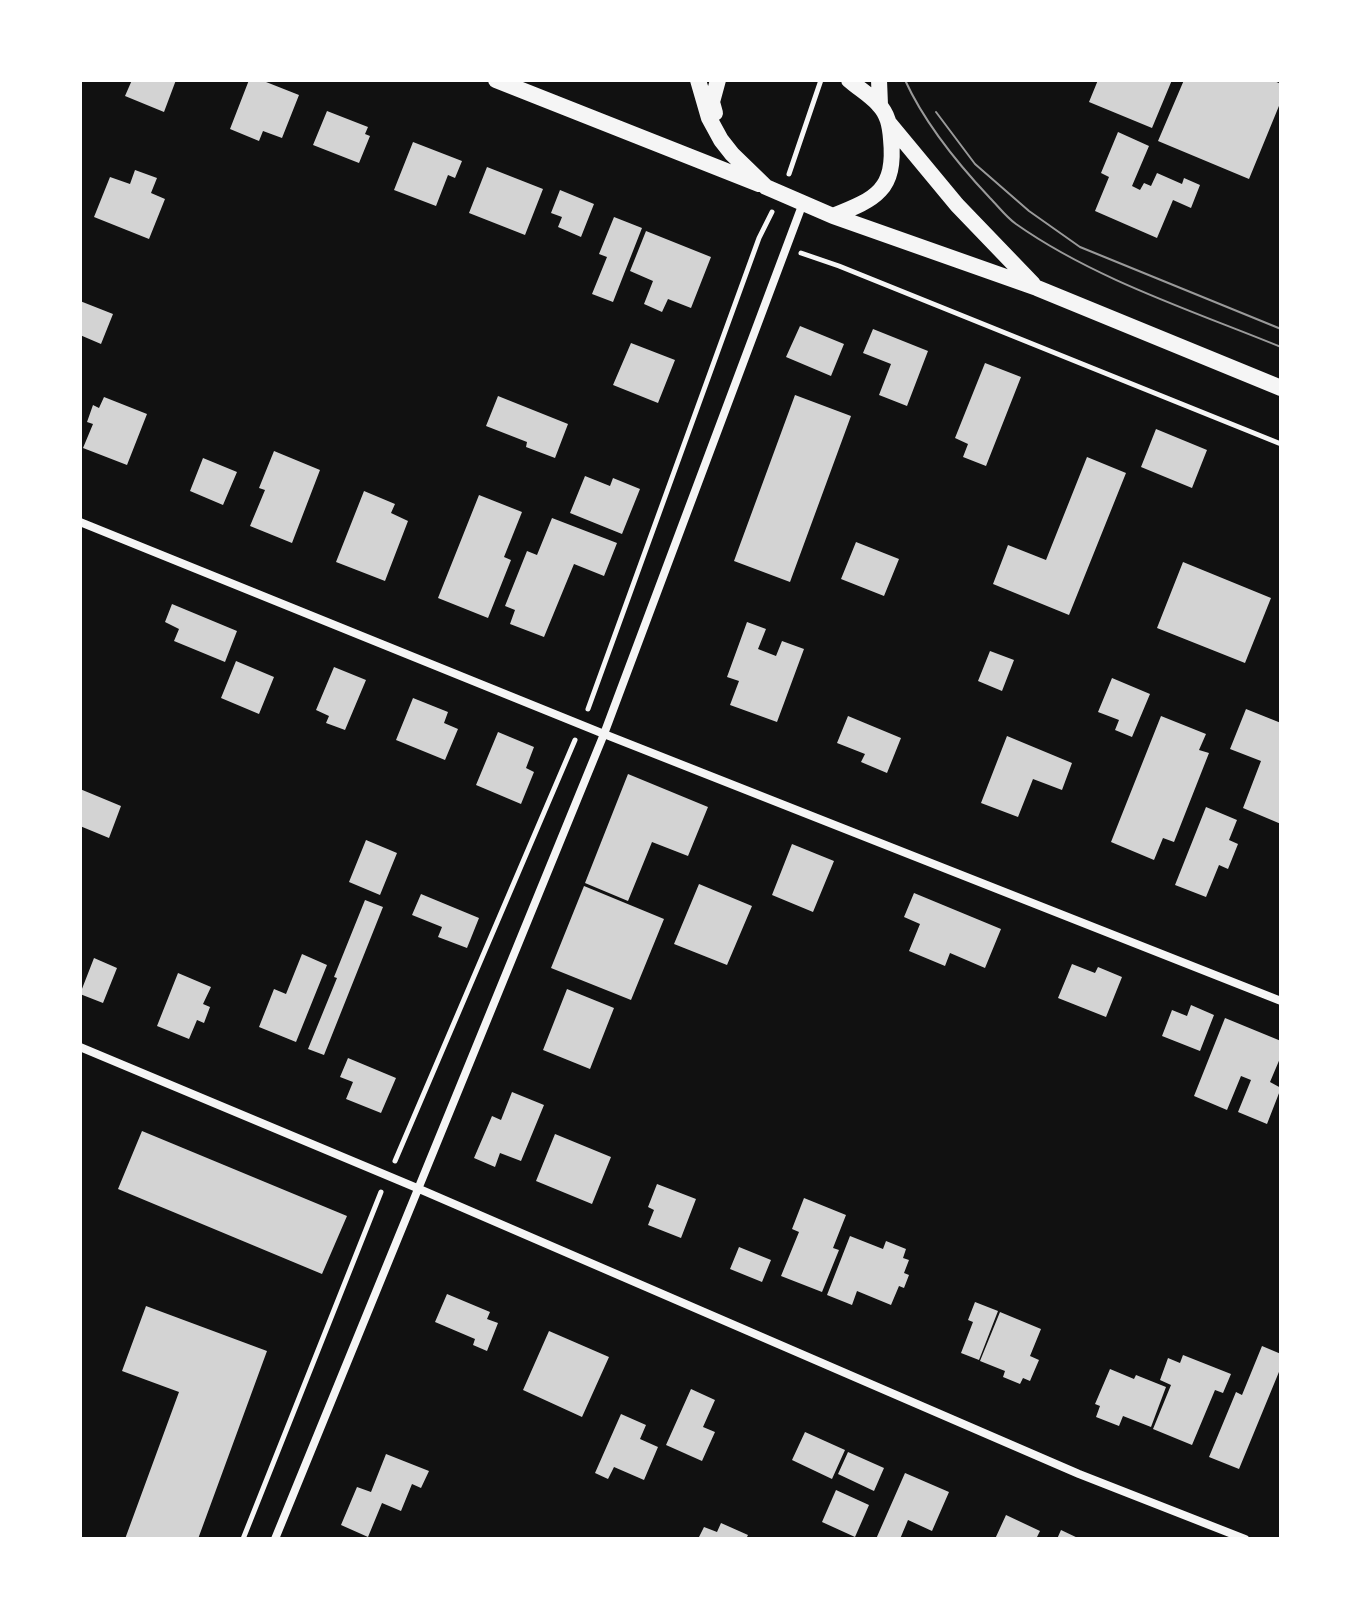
<!DOCTYPE html>
<style>
body{margin:0}
#map{position:relative;width:1361px;height:1619px;overflow:hidden;background:#111;font-family:Merriweather,serif}
canvas{display:block}
.frame{position:absolute;inset:0;border:82px solid #fff;pointer-events:none}
</style>
<div id="map">
<canvas width="1361" height="1619"></canvas>
<div class="frame"></div>
</div>
<script>
const context = document.querySelector('canvas').getContext('2d');
context.lineJoin = 'round';
function paint(path, color) { context.fillStyle = color; context.fill(path, 'evenodd'); }
function strokePath(path, color, width, dash) { context.strokeStyle = color; context.lineWidth = width; context.lineCap = dash ? 'butt' : 'round'; context.setLineDash(dash || []); context.stroke(path); }
paint(new Path2D(`
 M132,80H176L164,112L125,96Z
 M249,80H261L299,95L282,138L263,131L259,141L230,129Z
 M1098,80H1172L1152,128L1089,102Z
 M1184,80H1272L1281,84V101L1249,179L1158,141Z
 M327,111L368,127L365,134L370,136L359,163L313,145Z
 M1118,132L1149,146L1132,186L1140,190L1144,183L1151,186L1157,173L1182,184L1184,178L1200,185L1191,208L1173,200L1157,238L1095,211L1109,177L1101,173Z
 M413,142L462,161L455,178L448,175L436,206L394,190Z
 M487,167L543,189L525,235L469,213Z
 M135,170L157,178L151,193L165,199L149,239L94,217L110,177L130,184Z
 M560,190L594,204L581,237L558,227L562,217L551,213Z
 M614,217L642,228L613,302L592,294L607,257L599,254Z
 M646,231L711,257L691,308L668,299L662,312L644,304L653,281L630,271Z
 M80,301L113,314L101,344L80,335Z
 M800,326L844,344L831,376L786,357Z
 M873,329L928,351L907,406L879,395L891,364L863,353Z
 M631,343L675,360L658,403L613,385Z
 M985,363L1021,377L986,466L963,457L968,444L955,438Z
 M795,395L851,416L790,582L734,561Z
 M498,396L568,424L555,458L526,447L527,442L486,426Z
 M104,397L147,414L127,465L83,448L93,424L87,422L93,405L99,408Z
 M1156,429L1207,450L1192,488L1141,467Z
 M274,451L320,470L292,543L250,526L265,490L259,488Z
 M1087,457L1126,473L1069,615L993,584L1008,545L1046,560Z
 M203,458L237,472L223,505L190,491Z
 M585,476L610,486L613,478L640,489L622,534L570,513Z
 M364,491L395,504L391,513L408,521L385,581L336,562Z
 M479,495L522,512L504,557L511,560L488,618L438,598Z
 M552,518L617,543L604,576L574,564L544,637L510,624L515,610L505,606L527,551L537,555Z
 M856,542L899,559L884,596L841,579Z
 M1183,562L1271,598L1245,663L1157,628Z
 M172,604L237,631L225,662L174,641L179,629L165,622Z
 M747,622L766,629L758,649L776,656L782,641L804,649L777,722L730,705L739,681L727,677Z
 M990,651L1014,660L1002,691L978,681Z
 M236,661L274,677L259,714L221,698Z
 M334,667L366,680L345,730L326,723L329,716L316,710Z
 M1112,678L1150,694L1132,737L1115,730L1119,720L1098,712Z
 M413,698L448,712L444,723L458,729L445,760L396,740Z
 M1246,709L1281,723V824L1243,808L1261,761L1230,749Z
 M848,716L901,738L887,773L861,762L865,754L837,743Z
 M1161,716L1206,734L1199,750L1209,753L1174,842L1163,838L1154,860L1111,842Z
 M498,732L534,747L526,768L534,772L521,804L476,785Z
 M1007,736L1072,763L1062,790L1033,779L1018,817L981,803Z
 M628,774L708,807L688,856L652,842L628,901L585,883Z
 M80,789L121,806L109,838L80,826Z
 M1206,807L1237,820L1229,840L1238,844L1228,869L1219,865L1206,897L1175,885Z
 M366,840L397,853L380,895L349,882Z
 M792,844L834,861L813,912L772,895Z
 M699,884L752,906L727,965L674,944Z
 M584,886L664,919L631,1000L551,968Z
 M914,893L1001,929L985,968L950,953L945,966L909,951L920,924L904,917Z
 M421,894L479,918L467,948L438,937L442,927L412,915Z
 M365,900L383,907L324,1055L308,1049L337,978L334,977Z
 M302,954L327,965L296,1042L259,1027L274,989L286,994Z
 M94,958L117,968L103,1003L80,994Z
 M1072,964L1095,973L1098,967L1122,977L1106,1017L1058,998Z
 M178,973L211,987L203,1004L210,1007L204,1023L197,1020L189,1039L157,1026Z
 M567,989L614,1008L590,1069L543,1050Z
 M1191,1005L1214,1015L1200,1051L1162,1036L1172,1010L1187,1016Z
 M1225,1018L1281,1041V1056L1270,1082L1281,1088L1267,1124L1238,1112L1251,1080L1241,1076L1227,1110L1194,1096Z
 M348,1058L396,1078L381,1113L346,1099L353,1082L340,1077Z
 M512,1092L544,1105L521,1161L500,1153L495,1167L474,1158L492,1116L501,1120Z
 M142,1131L347,1216L322,1274L118,1189Z
 M555,1134L611,1157L592,1204L536,1181Z
 M657,1184L696,1199L681,1238L648,1225L654,1210L648,1207Z
 M804,1198L846,1215L833,1248L839,1250L822,1292L781,1276L799,1232L792,1229Z
 M850,1236L883,1249L886,1241L906,1249L903,1258L909,1260L904,1273L909,1275L904,1288L899,1286L891,1305L857,1291L852,1305L827,1295Z
 M739,1247L771,1260L762,1282L730,1269Z
 M447,1294L490,1312L487,1319L498,1323L487,1351L473,1345L475,1339L435,1322Z
 M975,1302L998,1311L979,1360L961,1353L973,1322L968,1320Z
 M146,1306L267,1351L198,1539H125L179,1392L122,1371Z
 M1000,1312L1041,1329L1030,1356L1039,1360L1030,1381L1023,1378L1020,1384L1003,1377L1005,1371L980,1361Z
 M549,1331L609,1357L582,1417L523,1390Z
 M1262,1346L1281,1354V1367L1239,1469L1209,1457L1236,1392L1242,1395Z
 M1183,1355L1231,1374L1223,1393L1215,1390L1192,1445L1153,1429L1171,1385L1160,1380L1168,1358L1180,1363Z
 M1110,1369L1134,1379L1136,1375L1166,1387L1151,1427L1123,1416L1119,1426L1096,1417L1100,1406L1095,1404Z
 M691,1389L715,1400L703,1427L715,1432L702,1461L666,1445Z
 M621,1414L646,1425L640,1439L658,1447L644,1480L614,1467L608,1479L595,1473Z
 M805,1432L845,1450L832,1479L792,1460Z
 M848,1452L884,1468L874,1491L838,1474Z
 M386,1454L429,1471L421,1488L412,1484L401,1511L382,1503L368,1537L341,1525L357,1487L371,1492Z
 M905,1473L949,1492L932,1531L908,1520L900,1539H876Z
 M836,1490L869,1505L855,1537L822,1522Z
 M1006,1515L1040,1531L1036,1539H995Z
 M721,1523L748,1535L746,1539H698L704,1527L717,1532Z
 M1061,1530L1080,1539H1057Z`), '#d3d3d3');
strokePath(new Path2D(`
 M789,174L821,80
 M801,253L839,266L1281,444
 M588,709L759,238L772,212
 M395,1161L575,740
 M243,1539L381,1192`), '#f5f5f5', 5);
strokePath(new Path2D(`
 M80,522L604,734L1281,1001
 M80,1047L417,1188L1079,1474L1245,1539
 M275,1539L604,734L803,203`), '#f5f5f5', 8);
strokePath(new Path2D(`
 M496,80L759,184
 M698,80L709,118L721,140L732,154L766,187L833,216L1037,288L1281,388
 M879,80L880,105
 M715,113L712,102L718,80
 M889,123L957,205L1033,284
 M833,216C876,199 896,190 891,139C890,126 888,114 878,104C870,95 858,88 849,80`), '#f5f5f5', 16);
strokePath(new Path2D(`
 M905,80C925,124 957,163 990,198C998,206 1006,217 1016,224C1094,279 1193,311 1281,347
 M936,112L975,164L1029,211L1080,247L1281,329`), '#9a9a9a', 2);
</script>
